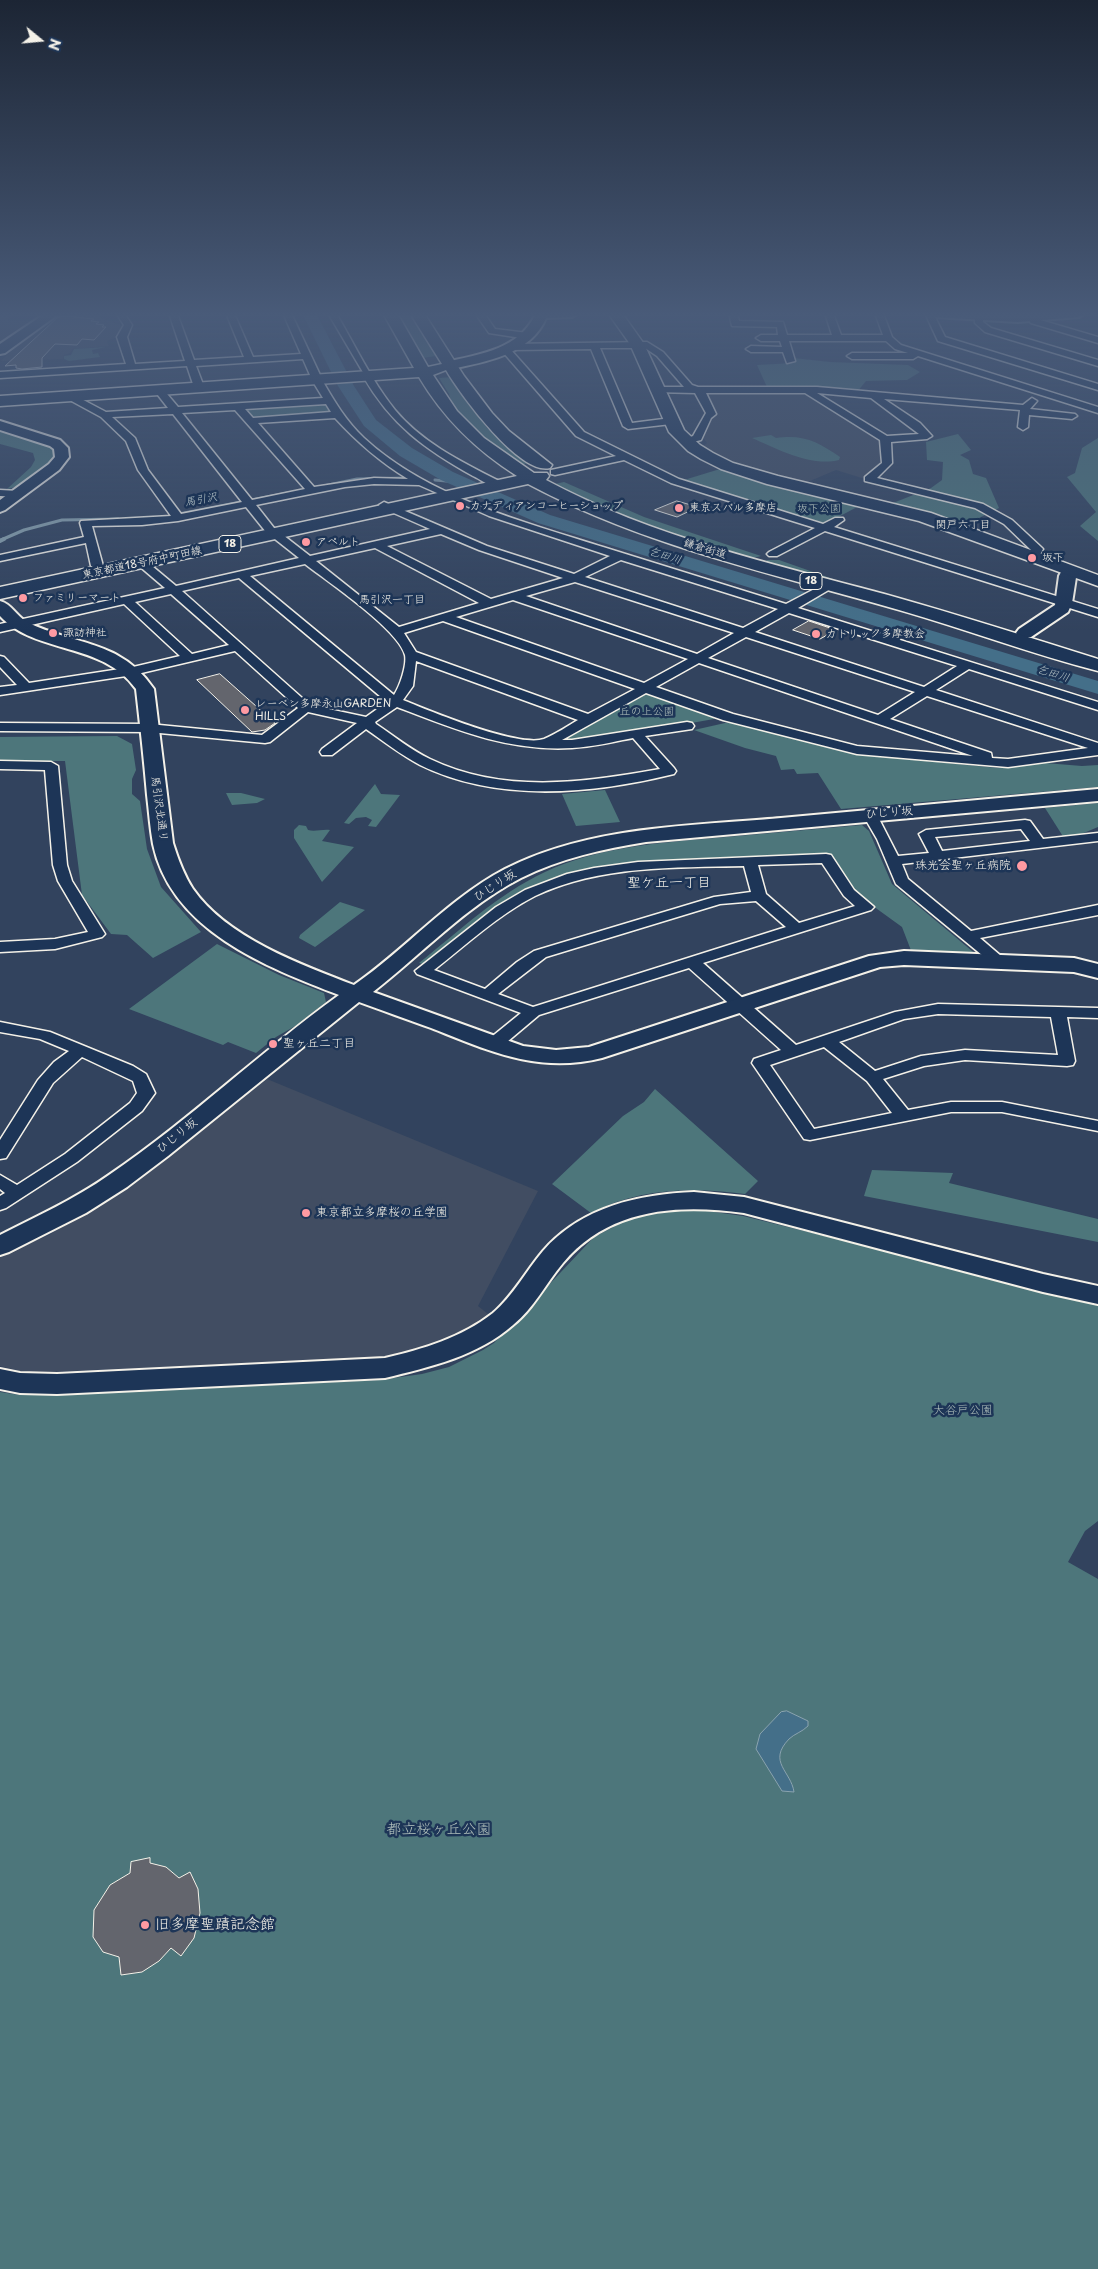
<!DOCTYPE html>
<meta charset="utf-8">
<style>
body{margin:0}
#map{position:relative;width:1098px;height:2269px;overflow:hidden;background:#32435e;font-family:"Playpen Sans",sans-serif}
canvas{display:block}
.north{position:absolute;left:15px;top:15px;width:50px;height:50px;-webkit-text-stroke:4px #1d3557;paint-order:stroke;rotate:107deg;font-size:14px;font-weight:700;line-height:20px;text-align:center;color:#f4f1e8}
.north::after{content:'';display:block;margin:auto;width:18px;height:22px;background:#f4f1e8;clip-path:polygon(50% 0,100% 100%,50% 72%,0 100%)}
</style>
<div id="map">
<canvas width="1098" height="2269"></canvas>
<div class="north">N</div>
</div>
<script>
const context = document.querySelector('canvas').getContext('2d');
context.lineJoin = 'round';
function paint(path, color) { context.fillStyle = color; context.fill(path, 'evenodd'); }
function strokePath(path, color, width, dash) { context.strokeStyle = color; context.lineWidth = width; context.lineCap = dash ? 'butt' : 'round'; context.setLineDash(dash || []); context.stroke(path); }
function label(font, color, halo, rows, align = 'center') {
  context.font = font + ' "Playpen Sans","Klee One",sans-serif'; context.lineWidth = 5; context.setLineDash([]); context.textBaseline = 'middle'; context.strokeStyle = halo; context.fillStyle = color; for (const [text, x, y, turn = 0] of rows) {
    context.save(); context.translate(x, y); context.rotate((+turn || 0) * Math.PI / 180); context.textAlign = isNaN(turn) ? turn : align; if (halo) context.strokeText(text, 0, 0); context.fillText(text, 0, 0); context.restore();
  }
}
paint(new Path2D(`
 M63,313L97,316L123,326L118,337L107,341L109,346L73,349L70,353L64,355L63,359L1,361L18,342L4,341L0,344V315H11L8,320L35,321L8,339L23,340Z
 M709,391L806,392L878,437L882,442V465L865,479L836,470L803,484L755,472L709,453L700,448L707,443L701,435L710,417L716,416L706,394Z
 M267,1079L538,1191L478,1306L488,1314L463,1332L423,1349L378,1357L29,1373L0,1366V1256L49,1235L137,1182Z`), '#414d62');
paint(new Path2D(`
 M394,313H412L436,356L422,358Z
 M106,347L92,350L93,354L98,353L100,357L69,361L64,359V356L71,355L74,349Z
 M794,358L830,362L908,365L920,372L907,380L866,381L857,392L767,387L757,365L794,363Z
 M453,377L487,428L531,463L517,465L482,439L453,407L449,394L439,378Z
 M324,402L333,413L254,418L244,407Z
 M0,430L48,444L55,452C52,466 20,488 7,489L31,467L35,460L33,453L0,444Z
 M958,434L971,450L960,455L969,460L973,474L986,478L999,508L965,525L893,503L931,488L942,480L943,462L927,460L926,442Z
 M771,435L776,438C804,434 818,442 840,457L839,460C811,467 777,449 752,438Z
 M1098,438V541L1080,526L1096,512L1067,477L1075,473L1082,448Z
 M720,469L728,470L859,506L825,524H818L684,483V480Z
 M564,482L644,517L761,556L749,559L653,529L550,485Z
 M767,560H779L833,579L830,581L765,563Z
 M643,693H650L715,714L714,719L595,740L568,742L564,738Z
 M725,723H736L856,754L998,768L1045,763L1082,766L1098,765V787L841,809L818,773L797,774L794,769L781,770L776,756L745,748L694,730Z
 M117,736L132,744L136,770L132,779V794L140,801L147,849L161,887L201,932L153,958L127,935L111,934L82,895L65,761H0V737Z
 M375,784L381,794L400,795L376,827L368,826L372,820L366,817L356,818L349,824L344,823Z
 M605,790L620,822L576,826L562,794Z
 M226,793H241L265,799L257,803L232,805Z
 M1098,803V827L1079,835L1080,837L1064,838L1045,808Z
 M299,825L306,826L308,830C315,832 322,829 330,830L322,841L354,847L322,882L294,838V830Z
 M862,825L869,831L892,884L978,956L912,953L902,927L855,893L832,855L634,862L566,876L495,911L423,964L419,963C459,931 498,894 545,872C598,847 658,843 715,838C764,834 813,829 862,825Z
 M340,902L365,910L315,947L299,938L300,935Z
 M217,944L279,975L324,993L326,1002L297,1025L276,1037L256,1053L228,1042L223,1045L129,1009Z
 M655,1089L758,1181L745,1194C692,1187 639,1188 591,1213L552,1184L623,1116L644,1102Z
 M872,1170L953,1173L949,1183L1098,1219V1242L864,1196Z
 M678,1207L743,1216L1098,1303V1521L1085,1531L1068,1562L1098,1579V2269H0V1392L20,1395H53L379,1380L422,1374L449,1367L483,1350L494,1343L594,1237L627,1220Z`), '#4d767b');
const water = new Path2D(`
 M787,1711L808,1721V1726C802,1732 794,1734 789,1739C767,1762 791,1771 794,1792L782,1791L756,1749L760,1734L781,1712Z`);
paint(water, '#446f89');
strokePath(water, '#8aa3af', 1);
strokePath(new Path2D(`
 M435,480L458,482
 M319,487L357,479L407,478
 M179,514L298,491
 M1,540L24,530L62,520L118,519`), '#8aa3af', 3);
strokePath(new Path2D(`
 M0,541L4,539`), '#8aa3af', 4);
paint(new Path2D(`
 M302,313H316L354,386L376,420L412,448L453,472L550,515L1098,681V694L538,523L441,480L400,456L364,426L338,386Z`), '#446f89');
const building = new Path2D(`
 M65,316L94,319L91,321L99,322L96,324L104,325L102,327H106L94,340L82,339L77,345L55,344L42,358V367L22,369L16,368V365L5,366L57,318Z
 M677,501L698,507L677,517L655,510Z
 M809,621L836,630L820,639L793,630Z
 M220,674L275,723L265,730L252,732L197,680Z
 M150,1858V1863L166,1867L179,1878L190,1872L198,1889L200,1913L194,1938L181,1956L171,1948L159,1961L142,1972L121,1975L119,1957L103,1952L93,1937L94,1910L110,1885L130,1873L131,1862Z`);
paint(building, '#63656d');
strokePath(building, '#f4f1e8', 1);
const street = new Path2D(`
 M116,313H124L132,325L127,337L135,364L185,361L169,313H177L194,360L244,357L226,313H234L253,357L301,354L283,313H291L320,375L317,377L322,380C334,401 346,421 364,438C428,497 521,521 603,547C664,566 725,585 786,604L824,584H832L834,586L832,588L798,608L1098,702V710L969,669L936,690L1098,743V755L1008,767L857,754L723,720L646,693L562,740H572L687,722L692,723L694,726L692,729L645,736L674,768L676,771L674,774C593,794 497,803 420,765C401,755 383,741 366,729L332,755H322L320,752L322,749L357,723L308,712L270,742L265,743L149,732L0,731V723L149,724L262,735L298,708L235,651L133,675L0,695V687L17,685L0,667V656L4,657L29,683L133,667L180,656L124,604L0,632V624L165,588L138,565L136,563L138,561H146L176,586L299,558L266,532L246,507L178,521L142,525L92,526L103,566L97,569L91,566L86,543L0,561V555L84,537L80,523L81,521L171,516L138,470L126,441L101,417L66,398V394H72L106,412L168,408L154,390L159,387L162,388L178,407L323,398L312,380L315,378L310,375L303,359L196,366L204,387L199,390L194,387L187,366L0,378V372L126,364L117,337L124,325ZM326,404L331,412L253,418L245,409ZM235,410L305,489L252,500L182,413ZM173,414L242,502L181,514L148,470L135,438L112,417ZM335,418C357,442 380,462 408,479L374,478L314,487L258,423ZM374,484L419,485L489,516L610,556L574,574L487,546L384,502L379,505L380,507L430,529L310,556L274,528L256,505L345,487ZM441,534L479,550L563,578L491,599L387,546ZM375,548L479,603L399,627L316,561ZM621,560L778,609L743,628L585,577ZM305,564C328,582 398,629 405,655C407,665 400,686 394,695L250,576ZM239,578L387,702L366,717L310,705L182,591ZM575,582L734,633L697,654L526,596ZM171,594L229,645L192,654L135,602ZM513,600L688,659L644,683L456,617ZM789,613L957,666L924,687L755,632ZM443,621L635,689L588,714L416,652L404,633ZM746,637L915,692L878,715L708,658ZM416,661L578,720C568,726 556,734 544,739C518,748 430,711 403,700L413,686ZM699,663L973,756L857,746L733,714L656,687ZM927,696L1088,748L1008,759L992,758L991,753L890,719ZM397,707C454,729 509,752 572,748C592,747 613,742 633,738L660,769C583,783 503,794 430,759C411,750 394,736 376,724L375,722Z
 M328,313H336C356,347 371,380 395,410C423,444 466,464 505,484V488C495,491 482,480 473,476C425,449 391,425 363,376L364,374Z
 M475,313H484L495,329L528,333L532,336L528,339L489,333Z
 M729,313H737L739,321L783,322L787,335H832L825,313H833L841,335H883L875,313H883L892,337L901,345L1098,407V413L918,356L913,359H852L847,356L852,353H908L895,349L886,341H789L795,361L787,363L783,352H751L746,349L751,346L782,347L780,341H761L756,338L761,335H778L777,327L732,326Z
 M925,313H933L945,337L1098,384V390L938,341Z
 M975,313H983V322L991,328L1098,360V366L985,332L975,323Z
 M1028,313H1036L1037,319L1098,337V343L1031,323L1027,318Z
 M647,342L663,352L692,385L698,387H817L1023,405L1032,398L1037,401L1030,409L1075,414L1077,416L1072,419L1029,415L1028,427L1023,430L1018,427L1020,410L884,399L920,423L932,436L927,439L891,442L892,463L877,478L983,504L1012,520L1041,547L1043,549L1038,559L1034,560L1028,557L1031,550L1004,524L975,508L865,481V477L882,463L880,440L805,393H706L716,414L711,418L701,440L685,444L680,441L693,436L706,413L695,393L654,392L652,390L657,387H684L657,356L645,348H600L632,423L671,418L676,421L671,424L628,429L623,426L591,349L511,350L584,432L679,479L823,524L835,518H843L844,520L834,527L1098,609V617L825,531L777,556H769L767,554L769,552L815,528L671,483L624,460L555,475L551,474V470L616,456L576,436L502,351V347L510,344ZM817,393L871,398L919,434L887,436Z
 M0,490L18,491L23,494L18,497L0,496Z
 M0,761L51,762L58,766L67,865L72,881L105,934L102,937L55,949L0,952V942L55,939L88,932L58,881L53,865L45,770L0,769Z
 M870,811L877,815L898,856L929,853L919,834L926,830L1025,820L1030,821L1043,839L1098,833V841L902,864L908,879L971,931L1098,905V915L980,938L1008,962L1006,965H994L896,884L877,839L863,815ZM1021,829L1030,841L942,851L935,837Z
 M826,854L831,855L854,890L874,907L871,910L703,963L796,1045L895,1012L938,1004L1098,1008V1018L1067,1017L1075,1061L1073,1065L1067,1066L965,1060L924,1066L883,1079L908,1110L951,1102H1002L1098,1121V1131L1002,1112H951L810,1140L804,1139L752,1063L754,1059L781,1050L689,968L539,1015L501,1047H489L487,1043L489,1039L521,1013L417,974L415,971L496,907L525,890L567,874L594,868L638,862ZM822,863L844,896L855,906L799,923L766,894L758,865ZM744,866L751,892L714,897L534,951L517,962L485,989L434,970C467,944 498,915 535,896C599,865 675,868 744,866ZM756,901L786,927L533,1007L498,994L546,957L720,904ZM938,1014L1051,1017L1058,1055L965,1050L921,1056L875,1071L839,1042L904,1019ZM824,1047L867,1081L892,1113L814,1129L770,1065Z
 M0,1022L50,1032L133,1066L146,1074L155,1093L142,1111L77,1162L6,1208L0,1210V1196L5,1193L0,1189V1175L17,1185L65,1154L130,1103L137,1093L133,1081L82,1057L53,1083L6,1158L0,1159V1140L38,1080L54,1062L69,1051L40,1039L0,1032Z`);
const secondary = new Path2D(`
 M46,313H60L5,353L0,354V344Z
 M536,313H578L572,317L546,318C531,354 486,362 451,369L444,365L446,362C481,354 520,349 536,313Z
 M928,313H1085L1079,317L1018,322L934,317Z
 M0,421L60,440L68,448L69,457L59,470L5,510L0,512V500L49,464L55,457L54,449L50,446L0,430Z
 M1069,566L1075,568L1077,571L1072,603L1068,612L1031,637H1019L1016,633L1019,629L1055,605L1059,576L1063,568Z
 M0,601C12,604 16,616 27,622C75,646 120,639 154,689L173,843C178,859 184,875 193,889C226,937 301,965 354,985C406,949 448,899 505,869C589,826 690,826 781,818C887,808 992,799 1098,789V801L646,842C603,849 561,858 521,878C466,906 422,954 373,992L523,1046L556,1050L589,1047L869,956L904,951L1074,958L1098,964V978L1074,972L904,965L880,967L602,1058C538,1074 490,1051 431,1028C407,1019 383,1011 359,1002L168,1156L127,1187L86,1213L9,1252L0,1255V1235C37,1216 75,1199 109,1175C190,1120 260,1052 339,995C266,967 171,930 153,844C150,828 149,811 147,795C144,760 140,724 136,689C102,641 36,655 0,616Z
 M694,1192L744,1197L1043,1274L1098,1286V1304L1043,1292L744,1213C678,1204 609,1208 563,1263C546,1283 534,1308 513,1325C478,1356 430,1367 385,1378L57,1394L20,1393L0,1389V1369L20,1373L57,1374L385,1358C423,1349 461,1338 493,1313C513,1296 526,1271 543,1251C581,1207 639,1194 694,1192Z`);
const primary = new Path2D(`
 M383,313H397L428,367L442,364L410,313H424L464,376L492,413L509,431L552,465L550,468C520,476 460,394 446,370L433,375L457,411L484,438L534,473H547L549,476L546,480C652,537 773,564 888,595C959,615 1028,637 1098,659V671C1031,654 966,629 899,610C774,574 644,546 528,484L0,599V587L517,476C476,450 444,419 419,377L0,406V396L414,368Z
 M608,313H622L644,344L684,430L700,445L713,453L733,463L778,476L931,513L1098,575V586L919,521L767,484L721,469L701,459L688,451L669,432L630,344Z`);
strokePath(street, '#f4f1e8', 3);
strokePath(secondary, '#f4f1e8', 4);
strokePath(primary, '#f4f1e8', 3);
paint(street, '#1d3557');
paint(secondary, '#1d3557');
paint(primary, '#1d3557');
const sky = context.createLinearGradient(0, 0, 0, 631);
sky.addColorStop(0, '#1c2534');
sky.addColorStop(0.5, '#495b79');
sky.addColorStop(1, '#495b7900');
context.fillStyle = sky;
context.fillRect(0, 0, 1098, 631);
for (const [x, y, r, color] of [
 [460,506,5,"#ff9aa2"],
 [679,508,5,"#ff9aa2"],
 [306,542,5,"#ff9aa2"],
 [1032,558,5,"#ff9aa2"],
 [23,598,5,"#ff9aa2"],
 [53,633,5,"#ff9aa2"],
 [816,634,5,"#ff9aa2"],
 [245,710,5,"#ff9aa2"],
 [1022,866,6,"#ff9aa2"],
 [273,1044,5,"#ff9aa2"],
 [306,1213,5,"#ff9aa2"],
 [145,1925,5,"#ff9aa2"]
]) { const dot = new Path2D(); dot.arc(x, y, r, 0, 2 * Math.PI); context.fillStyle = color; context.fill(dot); strokePath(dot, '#1d3557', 2); }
label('italic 11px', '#b6c4c7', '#1d3557', [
 ["馬引沢",201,500,-11],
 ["乞田川",665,556,17],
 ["乞田川",1053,674,17]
]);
label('11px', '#f4f1e8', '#1d3557', [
 ["カナディアンコーヒーショップ",470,506],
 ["東京スバル多摩店",689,508],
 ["アペルト",316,542],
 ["坂下",1042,558],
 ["ファミリーマート",33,598],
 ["諏訪神社",63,633],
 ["カトリック多摩教会",826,634],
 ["レーベン多摩永山GARDEN",255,704],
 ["HILLS",255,717]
], 'left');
label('11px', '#b1c0bc', '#1d3557', [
 ["坂下公園",819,509],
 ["丘の上公園",647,712]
]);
label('11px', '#f4f1e8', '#1d3557', [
 ["関戸六丁目",963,525],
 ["馬引沢一丁目",392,600]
]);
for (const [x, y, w] of [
 [230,544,22],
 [811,581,22]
]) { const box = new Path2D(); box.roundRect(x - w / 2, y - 8.5, w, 17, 4); context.fillStyle = '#1d3557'; context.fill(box); strokePath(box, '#f4f1e8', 1); }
label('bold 11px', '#f4f1e8', null, [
 ["18",230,544],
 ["18",811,581]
]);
label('11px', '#f4f1e8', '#1d3557', [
 ["鎌倉街道",705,549,17],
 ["東京都道18号府中町田線",142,563,-12],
 ["馬引沢北通り",159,809,82]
]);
label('12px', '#f4f1e8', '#1d3557', [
 ["ひじり坂",889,813,-5],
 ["ひじり坂",495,886,-33],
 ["ひじり坂",177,1136,-39]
]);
label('12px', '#f4f1e8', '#1d3557', [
 ["珠光会聖ヶ丘病院",1011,866,"right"],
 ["聖ヶ丘二丁目",283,1044],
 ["東京都立多摩桜の丘学園",316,1213]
], 'left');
label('12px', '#b1c0bc', '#1d3557', [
 ["大谷戸公園",963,1411]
]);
label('14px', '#f4f1e8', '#1d3557', [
 ["聖ケ丘一丁目",669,883]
]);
label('15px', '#b1c0bc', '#1d3557', [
 ["都立桜ヶ丘公園",439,1830]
]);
label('15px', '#f4f1e8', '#1d3557', [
 ["旧多摩聖蹟記念館",155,1925]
], 'left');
</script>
